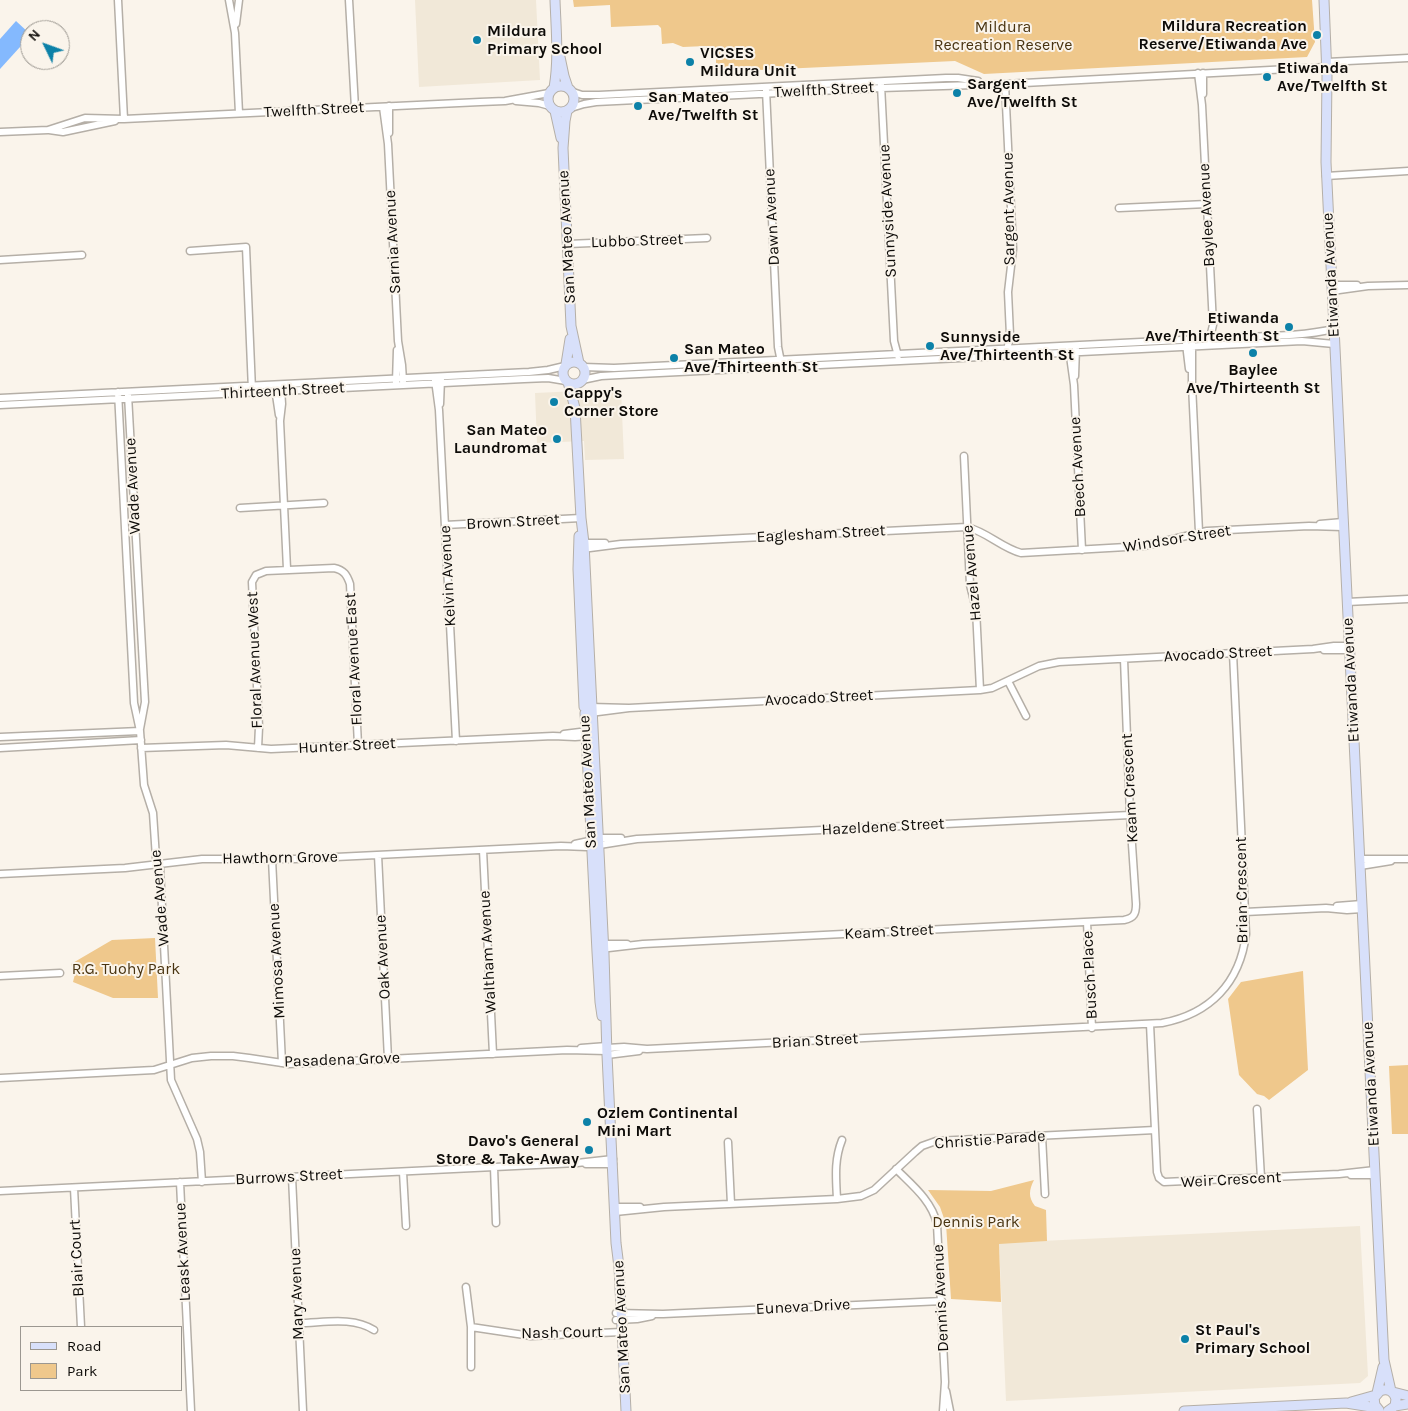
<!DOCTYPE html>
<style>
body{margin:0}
#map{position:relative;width:1408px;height:1411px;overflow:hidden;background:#faf4eb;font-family:Karla,sans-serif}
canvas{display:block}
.legend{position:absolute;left:20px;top:1326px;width:162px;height:65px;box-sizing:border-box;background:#faf4eb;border:1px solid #9b9790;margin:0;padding:6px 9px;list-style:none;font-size:15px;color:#0d0b08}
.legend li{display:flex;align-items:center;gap:10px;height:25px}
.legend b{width:25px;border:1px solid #9b9790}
.north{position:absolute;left:20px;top:20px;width:50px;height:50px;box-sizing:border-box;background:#faf4eb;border:1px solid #9b9790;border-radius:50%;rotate:312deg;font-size:14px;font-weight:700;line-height:20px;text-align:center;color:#0d0b08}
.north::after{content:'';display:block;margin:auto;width:18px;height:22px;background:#0c81a8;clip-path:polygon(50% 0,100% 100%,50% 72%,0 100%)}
</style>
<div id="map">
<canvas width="1408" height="1411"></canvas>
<ul class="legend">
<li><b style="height:6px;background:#d8e0fa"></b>Road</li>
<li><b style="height:14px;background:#efc88c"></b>Park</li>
</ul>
<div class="north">N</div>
</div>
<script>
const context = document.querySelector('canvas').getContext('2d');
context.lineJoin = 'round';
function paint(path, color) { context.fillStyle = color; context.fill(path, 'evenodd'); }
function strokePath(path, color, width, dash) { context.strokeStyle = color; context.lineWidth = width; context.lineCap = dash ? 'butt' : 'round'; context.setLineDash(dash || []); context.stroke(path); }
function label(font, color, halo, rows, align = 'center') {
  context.font = font + ' Karla,sans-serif'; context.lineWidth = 4; context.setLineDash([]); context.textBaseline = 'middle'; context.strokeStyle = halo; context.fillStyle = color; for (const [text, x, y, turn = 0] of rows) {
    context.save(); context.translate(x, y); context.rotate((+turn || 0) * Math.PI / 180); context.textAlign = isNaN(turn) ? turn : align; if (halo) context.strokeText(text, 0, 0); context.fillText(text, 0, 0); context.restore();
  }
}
paint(new Path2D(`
 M415,0H536L540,80L419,87Z
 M621,389L624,459L585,460L584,441L537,443L535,393Z
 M1360,1226L1368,1376L1360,1383L1006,1401L999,1243Z`), '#f1e8d8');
paint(new Path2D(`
 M573,0H1312L1315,42L1307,57L984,74L955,61L716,72V53H707L706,46L683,47L673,43L662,44L661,28L658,25L611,27L610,5L574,7Z
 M155,938L158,998H113L73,982L75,974L71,964L112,940Z
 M1303,971L1308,1070L1269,1100L1264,1096L1257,1094L1239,1075L1228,999L1241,982Z
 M1408,1065V1134H1392L1389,1066Z
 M1034,1180C1029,1190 1028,1197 1035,1206L1046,1210L1047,1241L999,1244L1001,1302L951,1299L946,1224L940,1207L928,1190L991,1191Z`), '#efc88c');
paint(new Path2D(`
 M16,21L30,34V36L0,69V39Z`), '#84b9fe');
const street = new Path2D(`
 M118,0L124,119
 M229,0L235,33L239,113
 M349,0L355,108
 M236,24L239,0
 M1327,62L1408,58
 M1198,73L1202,105L1213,325L1209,342
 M1005,84L1013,249L1008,292L1010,335L1007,351
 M881,85L894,341L898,356
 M766,90L778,347L781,362
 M573,92L582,95H599L946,78H958L978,81
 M1203,94V73
 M516,101L539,103L550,106
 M383,107L388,144L398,341L402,365L403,381
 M571,108L584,104L596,102L881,88L1005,84L1327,67
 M49,130L63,132L115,121
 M0,132L48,130L85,118L124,119L480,102L505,101L549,93
 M389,133V106
 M1326,176L1408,171
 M1119,208L1207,204
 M568,244L707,238
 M190,251L246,247L252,390
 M0,260L82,255
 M1332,285H1357
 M1332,291L1368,286L1408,285
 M1186,344L1189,369
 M1192,344V385L1199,532
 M1069,349L1074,385L1082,550
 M583,367L614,368L1222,338C1257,336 1300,337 1334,329
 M1075,376L1076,348
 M435,380L439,410L456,741
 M582,380L601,376L619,375L1302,341L1334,344
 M396,382L397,350
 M275,388L279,415
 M281,388L282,404L280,421L287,569
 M118,392L134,703L140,731L144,785L153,813L156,858L160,868L171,1080L197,1139L200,1152L202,1182
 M128,395L145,702L140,729
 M0,398L529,372L548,370L565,366
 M440,404L441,379
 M0,405L524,379L548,378L566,381
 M964,456L970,585L976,609L980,690
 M240,508L324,503
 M1320,524L1343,522
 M445,525L581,518
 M580,543H605
 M582,549L621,544L967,527C987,532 1002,548 1021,553L1144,546L1207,531L1309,526L1343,527
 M1347,602L1408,599
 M1324,650H1350
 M1008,681L1026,716
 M590,707L629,708
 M590,713L629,708L980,690L992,688L1039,666L1059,662L1313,649L1334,646H1349
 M564,734L588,731
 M0,737L140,731
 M0,748L141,740
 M141,748L226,745L271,749L553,736L575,737L589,736
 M258,748L259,727L252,582L256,575L266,571L334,568C344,570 347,575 350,584L358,745
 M575,844L603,838H621
 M483,850L493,1054
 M378,855L388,1059
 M272,859L282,1063
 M1360,859H1408
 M1360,866L1391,861
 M0,874L125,868L202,859H295L561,846L587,847L637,839L1130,815
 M1337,906L1362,904
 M1245,912L1326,908L1347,910L1362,909
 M1087,922L1092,1028
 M602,944H627
 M600,949L643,944L1124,920C1134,918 1136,914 1136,904L1130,815L1124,659
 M0,976L60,973
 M1150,1024L1157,1172L1159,1178L1164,1182L1339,1174L1375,1170
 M581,1048L607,1046
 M607,1048L624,1047L647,1049L1162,1023C1210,1014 1240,983 1246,934L1233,653
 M607,1055L639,1051
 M0,1078L154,1070L192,1058L211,1056H233L249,1058L289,1064L567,1050L607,1051
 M1257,1109L1261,1178
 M1042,1136L1045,1194
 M728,1142L731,1204
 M586,1164H613
 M494,1167L496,1223
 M896,1169C912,1185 932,1201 937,1224L945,1382L943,1411
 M403,1172L406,1226
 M1351,1175H1375
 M292,1177L303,1411
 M180,1182L191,1411
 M74,1188L81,1327
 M0,1191L577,1163L613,1159
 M837,1199C836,1178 834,1160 842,1140
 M615,1207H640
 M615,1212L664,1207L837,1199L861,1196L874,1190L915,1152L922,1146L936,1141L1155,1130
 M466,1287L471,1327V1367
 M616,1313L663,1314L942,1301
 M616,1320L637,1319L652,1316
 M298,1323C323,1323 352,1316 374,1330
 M471,1327L531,1336L622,1332
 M946,1391L950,1411`);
const secondary = new Path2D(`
 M1324,0L1327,76L1326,162L1384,1360L1391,1391
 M560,57L564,76L568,88
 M548 99a13 13 0 1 1 26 0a13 13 0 1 1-26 0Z
 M554,88C559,59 556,29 555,0
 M555,111L561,138
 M567,111L565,121L563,148L571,326L579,363
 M563 373a11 11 0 1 1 22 0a11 11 0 1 1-22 0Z
 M566,364L570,339
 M568,382L575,408L581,518L584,543L604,954L607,1055L616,1243L619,1267L626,1411
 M579,536L578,569L584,707
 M585,713L597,952L600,1002L602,1016
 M1393,1392L1408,1396
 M1377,1393L1383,1367
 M1351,1402L1376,1395
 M1395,1406L1408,1404
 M1379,1410L1375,1405L1374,1398L1380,1391C1388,1388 1394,1391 1396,1399L1395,1406L1388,1411
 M1184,1411L1346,1403L1377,1408`);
strokePath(street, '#b5afa7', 9);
strokePath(secondary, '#b5afa7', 11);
strokePath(street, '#fff', 6);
strokePath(secondary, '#d8e0fa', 9);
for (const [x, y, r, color] of [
 [1317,35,5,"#0c81a8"],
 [477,40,5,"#0c81a8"],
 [690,62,5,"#0c81a8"],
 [1267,77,5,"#0c81a8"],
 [957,93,5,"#0c81a8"],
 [638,106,5,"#0c81a8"],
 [1289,327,5,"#0c81a8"],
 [930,346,5,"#0c81a8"],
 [1253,353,5,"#0c81a8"],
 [674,358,5,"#0c81a8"],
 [554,402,5,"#0c81a8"],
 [557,439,5,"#0c81a8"],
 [587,1122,5,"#0c81a8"],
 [589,1150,5,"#0c81a8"],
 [1185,1339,5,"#0c81a8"]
]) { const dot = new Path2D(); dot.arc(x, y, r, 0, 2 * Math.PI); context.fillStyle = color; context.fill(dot); strokePath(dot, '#faf4eb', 2); }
label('bold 16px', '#0d0b08', '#faf4eb', [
 ["Mildura Recreation",1307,26,"right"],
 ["Reserve/Etiwanda Ave",1307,44,"right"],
 ["Mildura",487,31],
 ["Primary School",487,49],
 ["VICSES",700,53],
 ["Mildura Unit",700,71],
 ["Etiwanda",1277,68],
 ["Ave/Twelfth St",1277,86],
 ["Sargent",967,84],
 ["Ave/Twelfth St",967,102],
 ["San Mateo",648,97],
 ["Ave/Twelfth St",648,115],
 ["Etiwanda",1279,318,"right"],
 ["Ave/Thirteenth St",1279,336,"right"],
 ["Sunnyside",940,337],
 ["Ave/Thirteenth St",940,355],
 ["San Mateo",684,349],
 ["Ave/Thirteenth St",684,367],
 ["Baylee",1253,370,"center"],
 ["Ave/Thirteenth St",1253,388,"center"],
 ["Cappy's",564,393],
 ["Corner Store",564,411],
 ["San Mateo",547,430,"right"],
 ["Laundromat",547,448,"right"],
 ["Ozlem Continental",597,1113],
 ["Mini Mart",597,1131],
 ["Davo's General",579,1141,"right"],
 ["Store & Take-Away",579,1159,"right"],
 ["St Paul's",1195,1330],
 ["Primary School",1195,1348]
], 'left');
label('16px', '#493411', '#faf4eb', [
 ["Mildura",1003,27],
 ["Recreation Reserve",1003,45],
 ["R.G. Tuohy Park",126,969],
 ["Dennis Park",976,1222]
]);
label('16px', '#0d0b08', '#faf4eb', [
 ["Twelfth Street",824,90,-3],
 ["Twelfth Street",314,110,-3],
 ["Sargent Avenue",1009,209,-91],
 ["Sunnyside Avenue",888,211,-93],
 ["Baylee Avenue",1207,215,-93],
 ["Dawn Avenue",772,217,-93],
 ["San Mateo Avenue",567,237,-93],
 ["Lubbo Street",637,241,-2],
 ["Sarnia Avenue",393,242,-93],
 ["Etiwanda Avenue",1331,275,-93],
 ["Thirteenth Street",283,391,-3],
 ["Beech Avenue",1078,467,-93],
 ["Wade Avenue",133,486,-93],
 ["Brown Street",513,522,-3],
 ["Eaglesham Street",821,534,-3],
 ["Windsor Street",1177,539,-9],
 ["Hazel Avenue",972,573,-95],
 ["Kelvin Avenue",448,576,-93],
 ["Avocado Street",1218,654,-3],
 ["Floral Avenue East",354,659,-93],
 ["Floral Avenue West",255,660,-92],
 ["Etiwanda Avenue",1351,680,-93],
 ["Avocado Street",819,698,-3],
 ["Hunter Street",347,746,-3],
 ["San Mateo Avenue",588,782,-93],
 ["Keam Crescent",1130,788,-93],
 ["Hazeldene Street",883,827,-3],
 ["Hawthorn Grove",280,858,-1],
 ["Brian Crescent",1242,890,-91],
 ["Wade Avenue",160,898,-95],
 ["Keam Street",889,932,-3],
 ["Waltham Avenue",488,952,-93],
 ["Oak Avenue",383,957,-93],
 ["Mimosa Avenue",277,961,-93],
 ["Busch Place",1090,975,-93],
 ["Brian Street",815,1041,-3],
 ["Pasadena Grove",342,1060,-2],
 ["Etiwanda Avenue",1371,1084,-93],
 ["Christie Parade",990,1140,-4],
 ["Burrows Street",289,1177,-3],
 ["Weir Crescent",1231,1180,-3],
 ["Leask Avenue",183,1252,-93],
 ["Blair Court",77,1258,-93],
 ["Mary Avenue",297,1294,-92],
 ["Dennis Avenue",941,1298,-93],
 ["Euneva Drive",803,1307,-3],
 ["San Mateo Avenue",622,1327,-93],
 ["Nash Court",562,1333,-1]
]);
</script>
